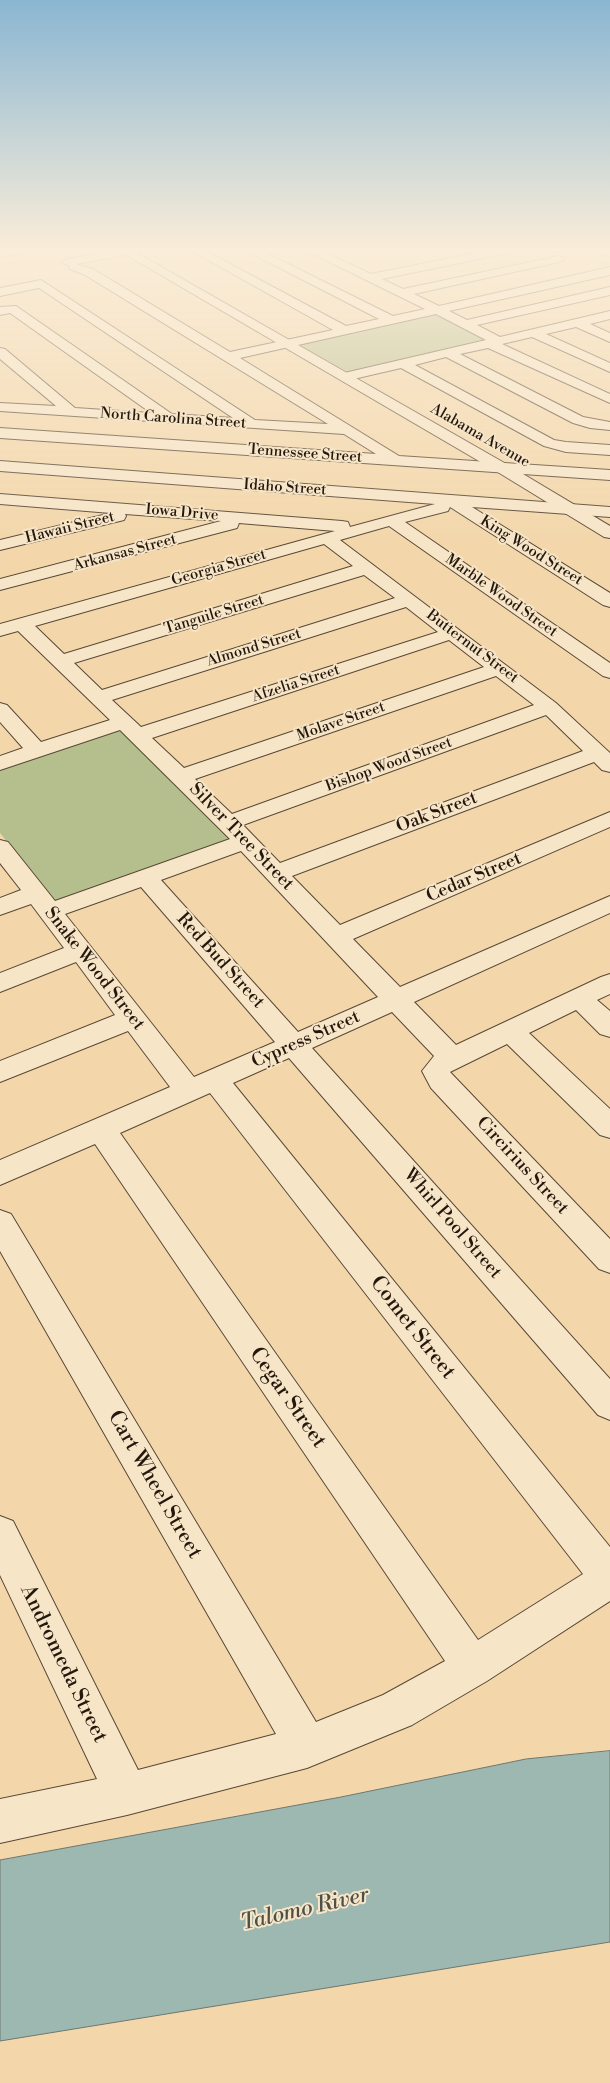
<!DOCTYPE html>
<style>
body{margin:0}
canvas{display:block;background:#f3d7ab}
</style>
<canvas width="610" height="2083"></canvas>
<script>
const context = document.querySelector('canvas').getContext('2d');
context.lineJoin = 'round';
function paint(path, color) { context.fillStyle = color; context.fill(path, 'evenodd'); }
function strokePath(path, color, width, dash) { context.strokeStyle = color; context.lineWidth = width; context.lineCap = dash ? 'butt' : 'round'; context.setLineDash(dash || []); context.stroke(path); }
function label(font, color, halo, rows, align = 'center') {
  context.font = font + ' "Libre Bodoni",serif'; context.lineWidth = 4; context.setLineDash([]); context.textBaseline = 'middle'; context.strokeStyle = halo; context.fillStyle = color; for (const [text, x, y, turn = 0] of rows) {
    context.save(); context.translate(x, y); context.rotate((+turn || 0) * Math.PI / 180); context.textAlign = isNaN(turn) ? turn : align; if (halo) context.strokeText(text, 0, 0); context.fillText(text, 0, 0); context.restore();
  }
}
paint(new Path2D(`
 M432,311L490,340L348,372L296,343Z
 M121,730L231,838L56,904L0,833V769Z`), '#b5bf8d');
const water = new Path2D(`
 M610,1751V1942L0,2041V1860L341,1797L526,1759Z`);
paint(water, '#9db8b1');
strokePath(water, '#6d7870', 1);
const minor = new Path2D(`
 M27,250L25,252L0,257V251Z
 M118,250H143L137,253L76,264L93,269L230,352L333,330L190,250H204L346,326L379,319L245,250H260L393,316L425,309L305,250H320L371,274L491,250H514L508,253L382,279L403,289L559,256L565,259L559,262L414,294L439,306L610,267V275L449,311L467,320L610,287V295L477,325L500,337L610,311V319L590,324L610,333V342L576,327L546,334L610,363V372L532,337L502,344L610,394V403L488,348L460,354L583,417L610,422V430L590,428L573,423L446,357L415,365L554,440L566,442L610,445V455L566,452L544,446L401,368L345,381L338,377L340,374L486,340L436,314L240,358L399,456L610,470V480L0,438V428L376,454L344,434L0,411V403L56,406L0,359V348L5,349L75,408L151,413L10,313L0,315V307L16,306L172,414L233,418L39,288L0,296V288L41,280L255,420L328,424L85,275L70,269L69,265L64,264L62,262L68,259Z
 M595,250H610V257Z
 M0,461L610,507V517L472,507L610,593V607L603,605L450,507L448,511L405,522L610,663V678L603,676L389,526L340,540L556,703L610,753V772L602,770L594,762L292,876L340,925L610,812V827L353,939L400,987L610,896V913L414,1002L456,1045L601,977L610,974V994L597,1000L610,1011V1037L600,1034L576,1010L529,1033L610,1109V1138L600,1135L507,1044L450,1072L610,1239V1273L599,1269L431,1088L422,1071L434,1056L392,1012L312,1048L610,1379V1420L598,1415L289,1058L233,1083L610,1547V1601L487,1681L412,1725L307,1768L127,1815L0,1843V1799L97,1779L0,1575V1516L13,1521L138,1770L276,1734L0,1251V1210L11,1214L316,1722L383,1695L445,1661L95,1144L0,1185V1160L170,1087L128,1031L0,1082V1061L115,1015L76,962L0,992V973L64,948L31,904L0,915V898L21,890L0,863V840L8,842L55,901L230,839L120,730L0,770V756L23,748L0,722V703L7,705L41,742L110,720L18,631L0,636V624L335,531L239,523L237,528L0,590V579L221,521L125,514L126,516L124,520L0,550V540L111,513L0,504V494L342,521L348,522L350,527L435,504L0,471ZM324,544L353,566L64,654L35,626ZM364,575L395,598L102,690L74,663ZM406,607L438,632L141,727L112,700ZM449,640L484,667L184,768L152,738ZM496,676L534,705L232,814L195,779ZM546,715L583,751L280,863L243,825ZM241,851L378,997L298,1032L161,880ZM141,887L275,1042L194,1077L65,914ZM210,1093L583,1574L478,1640L120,1133Z`);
const tertiary = new Path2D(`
 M118,250H132L508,465L610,526V538L604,537L496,471Z`);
strokePath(minor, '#584835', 2);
strokePath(tertiary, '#584835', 2);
paint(minor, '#f7e5c8');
paint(tertiary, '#f7e5c8');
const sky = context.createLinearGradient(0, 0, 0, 542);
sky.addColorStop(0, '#8ab6d2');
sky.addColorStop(0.46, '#faedd9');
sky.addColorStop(1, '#faedd900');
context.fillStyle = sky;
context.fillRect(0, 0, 610, 542);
label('15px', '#24180e', '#f7e5c8', [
 ["North Carolina Street",173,419,4],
 ["Alabama Avenue",480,436,30],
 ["Tennessee Street",305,454,4],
 ["Idaho Street",285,488,4],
 ["Iowa Drive",182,513,5],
 ["Hawaii Street",70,528,-14],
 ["King Wood Street",531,551,32],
 ["Arkansas Street",125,553,-15],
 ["Georgia Street",219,568,-16],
 ["Marble Wood Street",501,596,35],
 ["Tanguile Street",214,615,-17],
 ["Butternut Street",472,647,37],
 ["Almond Street",254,648,-17],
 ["Afzelia Street",296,684,-18],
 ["Molave Street",341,722,-19],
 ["Bishop Wood Street",389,765,-20]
]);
label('18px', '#24180e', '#f7e5c8', [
 ["Oak Street",437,813,-21],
 ["Silver Tree Street",241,837,46],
 ["Cedar Street",474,878,-23],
 ["Red Bud Street",220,961,48],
 ["Snake Wood Street",94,969,52],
 ["Cypress Street",306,1040,-24],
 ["Circirius Street",522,1166,47],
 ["Whirl Pool Street",452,1224,49]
]);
label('21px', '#24180e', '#f7e5c8', [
 ["Comet Street",412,1328,52],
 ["Cegar Street",287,1398,55],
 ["Cart Wheel Street",154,1485,60],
 ["Andromeda Street",63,1664,64]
]);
label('italic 22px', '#4e5047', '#f7e5c8', [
 ["Talomo River",305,1910,-13]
]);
</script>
